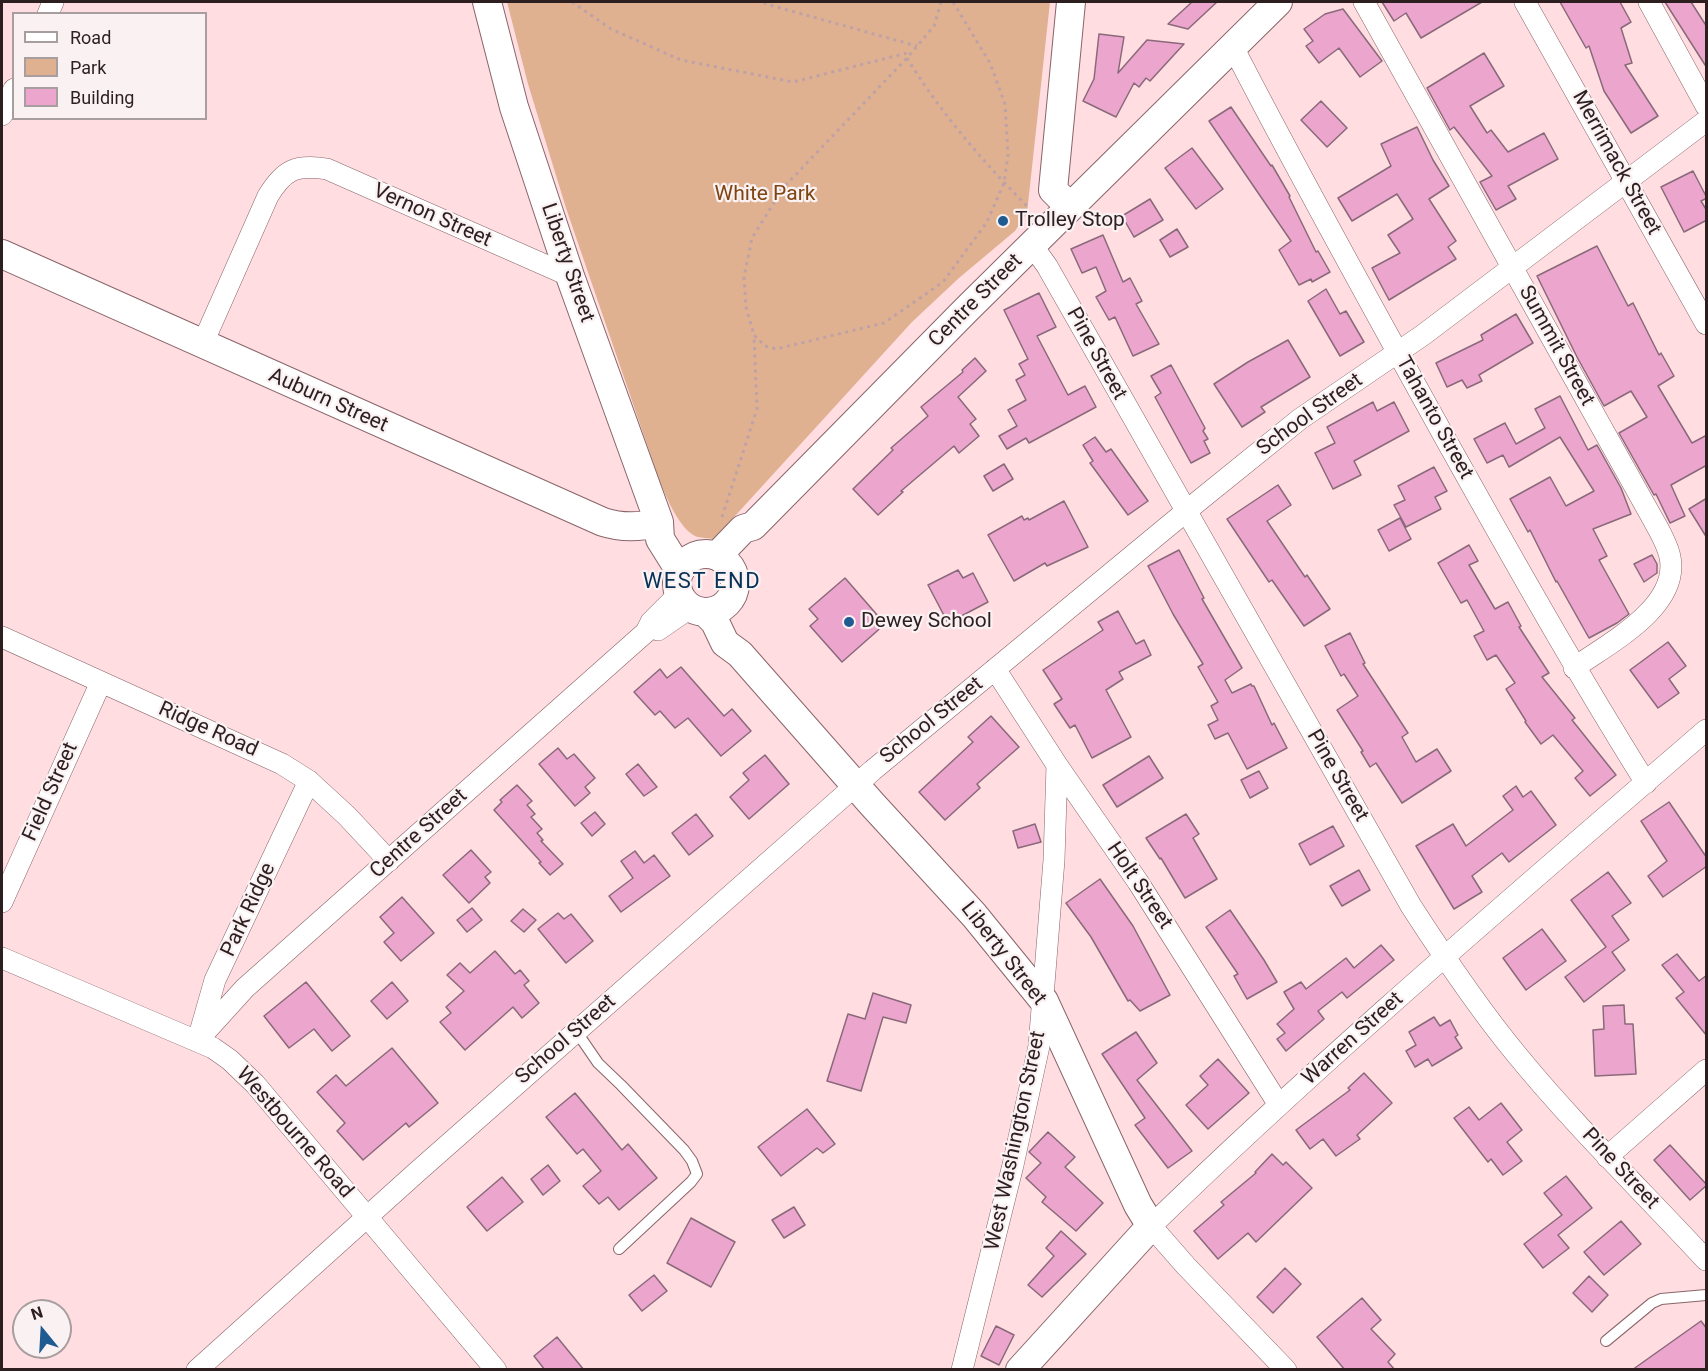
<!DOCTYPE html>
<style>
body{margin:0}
#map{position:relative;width:1708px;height:1371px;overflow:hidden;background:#ffdde1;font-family:Roboto,sans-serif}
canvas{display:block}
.frame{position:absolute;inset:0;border:3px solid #2d1e20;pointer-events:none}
.legend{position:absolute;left:12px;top:12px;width:195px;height:108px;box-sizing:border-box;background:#faf1f3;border:2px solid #a89d9f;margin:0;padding:8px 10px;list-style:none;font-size:18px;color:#2d1e20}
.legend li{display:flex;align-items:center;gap:12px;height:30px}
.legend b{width:30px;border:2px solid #a89d9f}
.north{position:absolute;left:12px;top:1299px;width:60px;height:60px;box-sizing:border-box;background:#faf1f3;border:2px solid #a89d9f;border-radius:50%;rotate:342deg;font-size:16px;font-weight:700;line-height:24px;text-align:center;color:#2d1e20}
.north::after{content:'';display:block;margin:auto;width:21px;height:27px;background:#1f5a91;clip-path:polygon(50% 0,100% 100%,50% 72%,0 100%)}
</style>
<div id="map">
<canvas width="1708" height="1371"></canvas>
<div class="frame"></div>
<ul class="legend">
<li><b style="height:8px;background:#fff"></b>Road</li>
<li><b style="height:16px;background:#e0b191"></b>Park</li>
<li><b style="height:16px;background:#eca6cd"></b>Building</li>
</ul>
<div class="north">N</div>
</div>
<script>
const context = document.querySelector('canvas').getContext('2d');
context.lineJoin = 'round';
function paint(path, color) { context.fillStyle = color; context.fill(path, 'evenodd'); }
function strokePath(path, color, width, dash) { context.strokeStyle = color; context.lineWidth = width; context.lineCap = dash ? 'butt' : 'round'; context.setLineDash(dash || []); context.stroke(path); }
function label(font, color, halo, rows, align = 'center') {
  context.font = font + ' Roboto,sans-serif'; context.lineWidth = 4.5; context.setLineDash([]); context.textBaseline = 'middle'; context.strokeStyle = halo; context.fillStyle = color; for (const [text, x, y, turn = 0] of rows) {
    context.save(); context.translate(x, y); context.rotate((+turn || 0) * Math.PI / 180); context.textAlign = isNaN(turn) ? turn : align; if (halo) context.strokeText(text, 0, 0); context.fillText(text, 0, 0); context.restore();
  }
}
paint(new Path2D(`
 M507,2H1050L1027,213L1015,231L959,278L912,322L714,539C709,538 700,538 695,536C676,526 662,487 655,468L566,208L528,84Z`), '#e0b191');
const building = new Path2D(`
 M1192,2H1217L1188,29L1168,24Z
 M1382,2H1482L1421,38L1406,13L1394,21Z
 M1560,2H1620L1631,22L1621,28L1632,63L1625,65L1658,116L1631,133L1604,91L1589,46L1586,48Z
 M1665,2H1691L1707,27V68Z
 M1343,9L1382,61L1360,77L1339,48L1319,63L1306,46L1313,41L1304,29L1325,14Z
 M1099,34L1124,37L1118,73L1147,40L1184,44L1150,81L1146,78L1139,87L1134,83L1116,117L1083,101L1094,79Z
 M1484,53L1504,86L1470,106L1487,133L1491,130L1508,152L1544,133L1558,159L1508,186L1516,199L1496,210L1480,182L1492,176L1454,127L1450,130L1427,88Z
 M1321,101L1347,128L1327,147L1301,120Z
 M1231,107L1271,166L1272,165L1290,196L1289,197L1316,252L1318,251L1330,272L1312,282L1311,279L1299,285L1279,250L1291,241L1209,121Z
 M1417,127L1433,160L1449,186L1429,199L1456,241L1448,247L1456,259L1389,300L1372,268L1400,253L1388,235L1413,219L1397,194L1352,221L1338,198L1391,166L1381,144Z
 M1192,148L1223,189L1196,209L1165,168Z
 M1693,171L1707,198L1701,201L1707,211V220L1684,232L1661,187Z
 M1150,199L1163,220L1134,237L1122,216Z
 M1177,229L1188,247L1170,257L1160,240Z
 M1103,235L1123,282L1130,278L1142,301L1136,304L1159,344L1133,356L1115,317L1109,320L1096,297L1106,291L1096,267L1082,273L1071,249Z
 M1597,246L1628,306L1633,303L1659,355L1661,353L1674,376L1658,386L1692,443L1707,435V465L1671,485L1685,516L1670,523L1656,494L1654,495L1619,433L1647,417L1631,391L1604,406L1577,357L1537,276Z
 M1326,289L1340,314L1346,311L1364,342L1340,356L1308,301Z
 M1039,293L1056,327L1037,336L1068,395L1085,386L1096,407L1029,443L1026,438L1007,449L999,436L1017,426L1008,410L1026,400L1016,380L1025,375L1019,364L1028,359L1004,310Z
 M1516,314L1533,343L1479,375L1482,381L1467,388L1462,380L1447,387L1436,363L1483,340L1481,335Z
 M1288,340L1310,377L1261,407L1265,412L1242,427L1214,384L1248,362Z
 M975,358L986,371L958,397L976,419L970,424L979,436L959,453L954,446L901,491L903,492L878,515L853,489L893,450L891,448L928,416L921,407L963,372L962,370Z
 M1171,365L1205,428L1203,431L1208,439L1204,441L1210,453L1191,463L1155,397L1161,393L1151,376Z
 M1560,396L1588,450L1597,445L1621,488L1631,514L1593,529L1607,556L1599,560L1629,614L1617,623L1589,638L1557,581L1556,582L1530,530L1528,532L1510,499L1550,477L1566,506L1594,491L1560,437L1509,467L1503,455L1487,463L1474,439L1505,423L1516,444L1545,428L1535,409Z
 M1373,402L1377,411L1394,402L1409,431L1354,461L1361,475L1333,489L1315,453L1335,443L1327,427Z
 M1095,437L1106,452L1111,449L1148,501L1128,515L1090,463L1093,461L1083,445Z
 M1004,464L1013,479L993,491L984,476Z
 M1434,467L1447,491L1435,497L1441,509L1406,527L1394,505L1405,500L1398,486Z
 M1278,485L1291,505L1267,521L1305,577L1307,575L1330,609L1304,626L1272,580L1269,582L1227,519Z
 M1707,498V538L1689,509Z
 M1064,501L1088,547L1047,566L1045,563L1014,581L988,535L1022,516L1024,520L1028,518L1029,520Z
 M1400,518L1411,539L1389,551L1378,530Z
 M1469,545L1478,561L1469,565L1495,609L1508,602L1521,626L1519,627L1549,673L1542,677L1575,718L1572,720L1616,775L1590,796L1575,778L1583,771L1553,735L1541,744L1525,722L1526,721L1506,689L1515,683L1496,655L1487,660L1474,636L1484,631L1467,600L1461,603L1438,563Z
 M1179,550L1204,598L1202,599L1242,668L1225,680L1232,693L1251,684L1252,686H1254L1272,725L1274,723L1287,748L1247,769L1228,733L1215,739L1208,725L1218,720L1211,706L1218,702L1198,667L1203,664L1173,614L1148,566Z
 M1652,555L1657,564V573L1644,582L1634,564Z
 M958,570L963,578L973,573L988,602L948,623L928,585Z
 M845,578L885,624L842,662L810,626L818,619L809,609Z
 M1118,611L1136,644L1144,640L1151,655L1119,672L1123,679L1106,690L1131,737L1092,758L1075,725L1070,728L1054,704L1062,699L1043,670L1103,630L1098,622Z
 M1350,633L1365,663L1363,664L1408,733L1402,737L1416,762L1437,749L1451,771L1402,803L1376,763L1370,767L1361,752L1363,751L1337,710L1358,696L1344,674L1341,676L1325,646Z
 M1668,642L1686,666L1669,679L1679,693L1658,708L1630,670Z
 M681,667L724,716L732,709L751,731L721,756L688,718L675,728L660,711L655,715L634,692L660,669L667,678Z
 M991,716L1019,747L977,784L980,788L945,820L919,792L973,742L968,737Z
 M558,748L567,759L574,754L595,778L585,787L590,793L575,806L539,764Z
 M765,755L789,784L749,819L730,797L749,780L743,773Z
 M1149,756L1163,778L1117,807L1103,785Z
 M638,764L657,787L644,796L626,774Z
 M1259,771L1268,788L1250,798L1241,780Z
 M517,785L532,801L527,805L535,814L531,817L542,829L537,833L543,840L541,841L563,864L550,875L539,863L541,862L494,810L502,802L500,800Z
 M1516,786L1523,797L1531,791L1556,825L1509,862L1502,853L1472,876L1482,892L1454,909L1416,846L1453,824L1466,846L1513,810L1503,796Z
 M1669,802L1707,858V866L1663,897L1648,876L1667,861L1641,821Z
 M595,812L605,824L592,836L581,823Z
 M696,814L713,836L689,855L672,833Z
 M1186,814L1199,834L1193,838L1217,879L1185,898L1161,858L1160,859L1146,838Z
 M1035,824L1041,842L1018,848L1013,831Z
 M1333,826L1344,846L1310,865L1299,844Z
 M471,850L491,872L485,877L490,883L469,903L443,875Z
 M635,851L644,863L654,855L670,876L621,912L609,896L633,878L621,861Z
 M1359,870L1370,890L1342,906L1330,886Z
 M1608,872L1631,903L1612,916L1629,940L1612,952L1625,970L1584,1002L1565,977L1606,947L1571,900Z
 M1100,879L1133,926L1170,995L1140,1011L1130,1000L1128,1001L1091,937L1066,903Z
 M402,897L434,933L401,961L384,942L394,933L380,917Z
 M472,908L482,920L467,932L457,920Z
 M523,909L536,920L524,932L511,921Z
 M1230,910L1264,960L1277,982L1247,999L1234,976L1238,974L1206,927Z
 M558,913L564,919L571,914L593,941L566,963L538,929Z
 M1542,929L1566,961L1526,990L1503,958Z
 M1381,945L1394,960L1347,998L1342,992L1318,1011L1324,1019L1286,1051L1277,1039L1285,1033L1277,1024L1294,1009L1284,992L1301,982L1306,989L1346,958L1354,968Z
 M495,951L515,974L520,970L529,981L524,985L539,1003L522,1018L513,1007L465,1050L440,1022L451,1013L446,1007L464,991L447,975L460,963L470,973Z
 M1677,954L1699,981L1707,975V1036L1676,998L1684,992L1662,965Z
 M306,982L350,1036L332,1051L314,1029L289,1048L264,1016Z
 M392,982L408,1001L387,1019L371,1001Z
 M873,993L911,1005L906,1023L883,1017L861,1091L827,1081L848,1014L865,1019Z
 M1624,1005L1625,1024H1633L1636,1074L1595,1076L1593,1030L1604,1029L1603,1006Z
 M1434,1017L1440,1026L1450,1020L1458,1035L1455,1037L1462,1048L1432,1066L1428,1059L1415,1067L1406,1051L1416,1045L1409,1032Z
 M1136,1032L1157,1063L1137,1080L1192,1151L1168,1168L1135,1125L1145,1118L1102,1054Z
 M392,1048L438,1103L409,1127L406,1123L363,1160L337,1131L345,1123L317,1092L336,1075L346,1086Z
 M1218,1059L1249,1093L1208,1129L1186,1105L1208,1085L1200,1076Z
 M1364,1073L1392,1103L1357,1135L1360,1139L1336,1156L1323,1139L1310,1149L1296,1130L1350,1090L1348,1088Z
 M575,1093L622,1150L628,1144L657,1178L619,1210L608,1197L599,1204L583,1186L601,1171L583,1149L577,1154L546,1117Z
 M1501,1103L1522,1130L1507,1142L1522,1161L1503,1175L1491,1159L1488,1162L1454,1118L1469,1107L1479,1120Z
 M807,1109L835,1144L823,1153L817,1148L781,1176L758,1147Z
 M1048,1132L1075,1157L1065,1167L1103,1203L1076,1231L1042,1202L1046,1197L1026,1178L1041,1163L1029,1152Z
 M1670,1145L1707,1185L1690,1200L1654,1160Z
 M1272,1154L1283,1165L1286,1162L1312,1188L1256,1242L1248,1233L1218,1259L1194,1231L1224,1205L1221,1202L1256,1173L1255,1172Z
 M548,1165L560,1181L543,1195L531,1179Z
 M1566,1176L1592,1208L1558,1235L1569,1248L1543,1268L1524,1244L1562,1215L1544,1193Z
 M502,1177L523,1202L487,1231L467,1207Z
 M794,1207L805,1225L784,1238L772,1220Z
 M691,1218L735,1242L711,1287L667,1263Z
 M1621,1221L1641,1244L1604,1275L1584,1252Z
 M1061,1231L1086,1254L1042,1297L1028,1285L1054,1256L1046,1248Z
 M1285,1268L1301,1284L1273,1313L1257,1297Z
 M654,1275L667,1291L642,1311L629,1295Z
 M1589,1276L1608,1295L1592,1312L1573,1293Z
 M1362,1298L1381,1320L1371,1329L1395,1354L1388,1362L1395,1370H1345L1317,1337Z
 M1701,1321L1707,1329V1370H1632Z
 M996,1326L1014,1335L999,1365L981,1356Z
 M557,1337L584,1370H545L534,1356Z`);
paint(building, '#eca6cd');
strokePath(building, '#89697a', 1.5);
const lane = new Path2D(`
 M576,1031L598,1063L621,1085L684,1150L692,1161L697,1174L691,1182L619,1249
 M1606,1341L1652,1303L1661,1299L1706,1295`);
const street = new Path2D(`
 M1364,2L1650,514C1657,527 1667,542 1670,557C1680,607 1609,643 1574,668
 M1525,2L1706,324
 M1649,2L1706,106
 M48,14L53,2
 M1233,47C1301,179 1373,308 1445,438C1510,554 1575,670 1646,783
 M2,115L14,89
 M1032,245L1047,266L1411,906C1444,957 1478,1008 1517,1055C1576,1127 1643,1192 1706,1260
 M202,345L268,196C284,170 295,164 327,169L570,276
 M658,630L690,608
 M2,637L282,764L309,781L347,816L389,861
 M995,669L1057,765L1138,882L1279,1105
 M2,902L101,682
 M2,958L213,1048L230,1060L255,1084L496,1370
 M199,1036L215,980L309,781
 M197,1041L245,988L646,632L651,622L679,594
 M1607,1157L1706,1070
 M197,1370L417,1172L873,770L1201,499L1300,419L1423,335L1706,121
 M962,1370L1013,1165L1039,1046L1054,860L1057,765
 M1286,1370L1186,1266L1151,1226C1329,1053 1519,892 1706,730`);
const secondary = new Path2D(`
 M487,2L514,107L570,276L659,522L660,539L680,571
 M1070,207L1053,190L1071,2
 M2,254L603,522C622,528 639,528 659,522
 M677 583a29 29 0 1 1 58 0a29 29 0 1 1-58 0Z
 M717,556L743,529L753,526L967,309L1278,2
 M706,613L715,622L725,643L740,654L872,804L974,915L1044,1001L1138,1205L1151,1226L1020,1370`);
strokePath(lane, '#89656a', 12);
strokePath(street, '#89656a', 22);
strokePath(secondary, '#89656a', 30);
strokePath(new Path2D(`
 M572,2L611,29L681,60L793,82L911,52
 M764,2L766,4L917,46
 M941,2L934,26L907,58L783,188L752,238L744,277L746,307L754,335L765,346L776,349L884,323L943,282L987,222L1004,183L1008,155L1005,104L990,63L953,2
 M907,58C940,112 983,162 1028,207
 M722,517L757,409L754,335`), '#bea2a6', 3, [3, 4.5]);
strokePath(lane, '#fff', 10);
strokePath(street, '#fff', 21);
strokePath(secondary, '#fff', 28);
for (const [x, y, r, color] of [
 [1003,221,6,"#1f5a91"],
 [849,622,6,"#1f5a91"]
]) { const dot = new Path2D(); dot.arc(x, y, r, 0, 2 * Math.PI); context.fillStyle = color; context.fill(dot); strokePath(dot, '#faf1f3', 2); }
label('21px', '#2d1e20', '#faf1f3', [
 ["Merrimack Street",1616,163,61],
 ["Vernon Street",432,216,24],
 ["Liberty Street",567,263,71],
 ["Centre Street",976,301,-45],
 ["Summit Street",1556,346,61],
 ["Pine Street",1096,354,61],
 ["Auburn Street",328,401,24],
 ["School Street",1310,415,-36],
 ["Tahanto Street",1434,418,61],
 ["School Street",932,721,-39],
 ["Ridge Road",208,730,24],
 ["Pine Street",1337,776,60],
 ["Field Street",51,792,-66],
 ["Centre Street",419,834,-42],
 ["Holt Street",1139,886,56],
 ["Park Ridge",249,910,-65],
 ["Liberty Street",1003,954,52],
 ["Warren Street",1353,1039,-42],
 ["School Street",566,1040,-41],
 ["Westbourne Road",294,1133,49],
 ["West Washington Street",1016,1141,-78],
 ["Pine Street",1620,1169,47]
]);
label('21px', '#7e4411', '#faf1f3', [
 ["White Park",765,195]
]);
label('21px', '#2d1e20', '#faf1f3', [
 ["Trolley Stop",1015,221],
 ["Dewey School",861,622]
], 'left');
context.letterSpacing = '1.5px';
label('22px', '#073156', '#faf1f3', [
 ["WEST END",702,582]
]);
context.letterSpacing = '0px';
</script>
